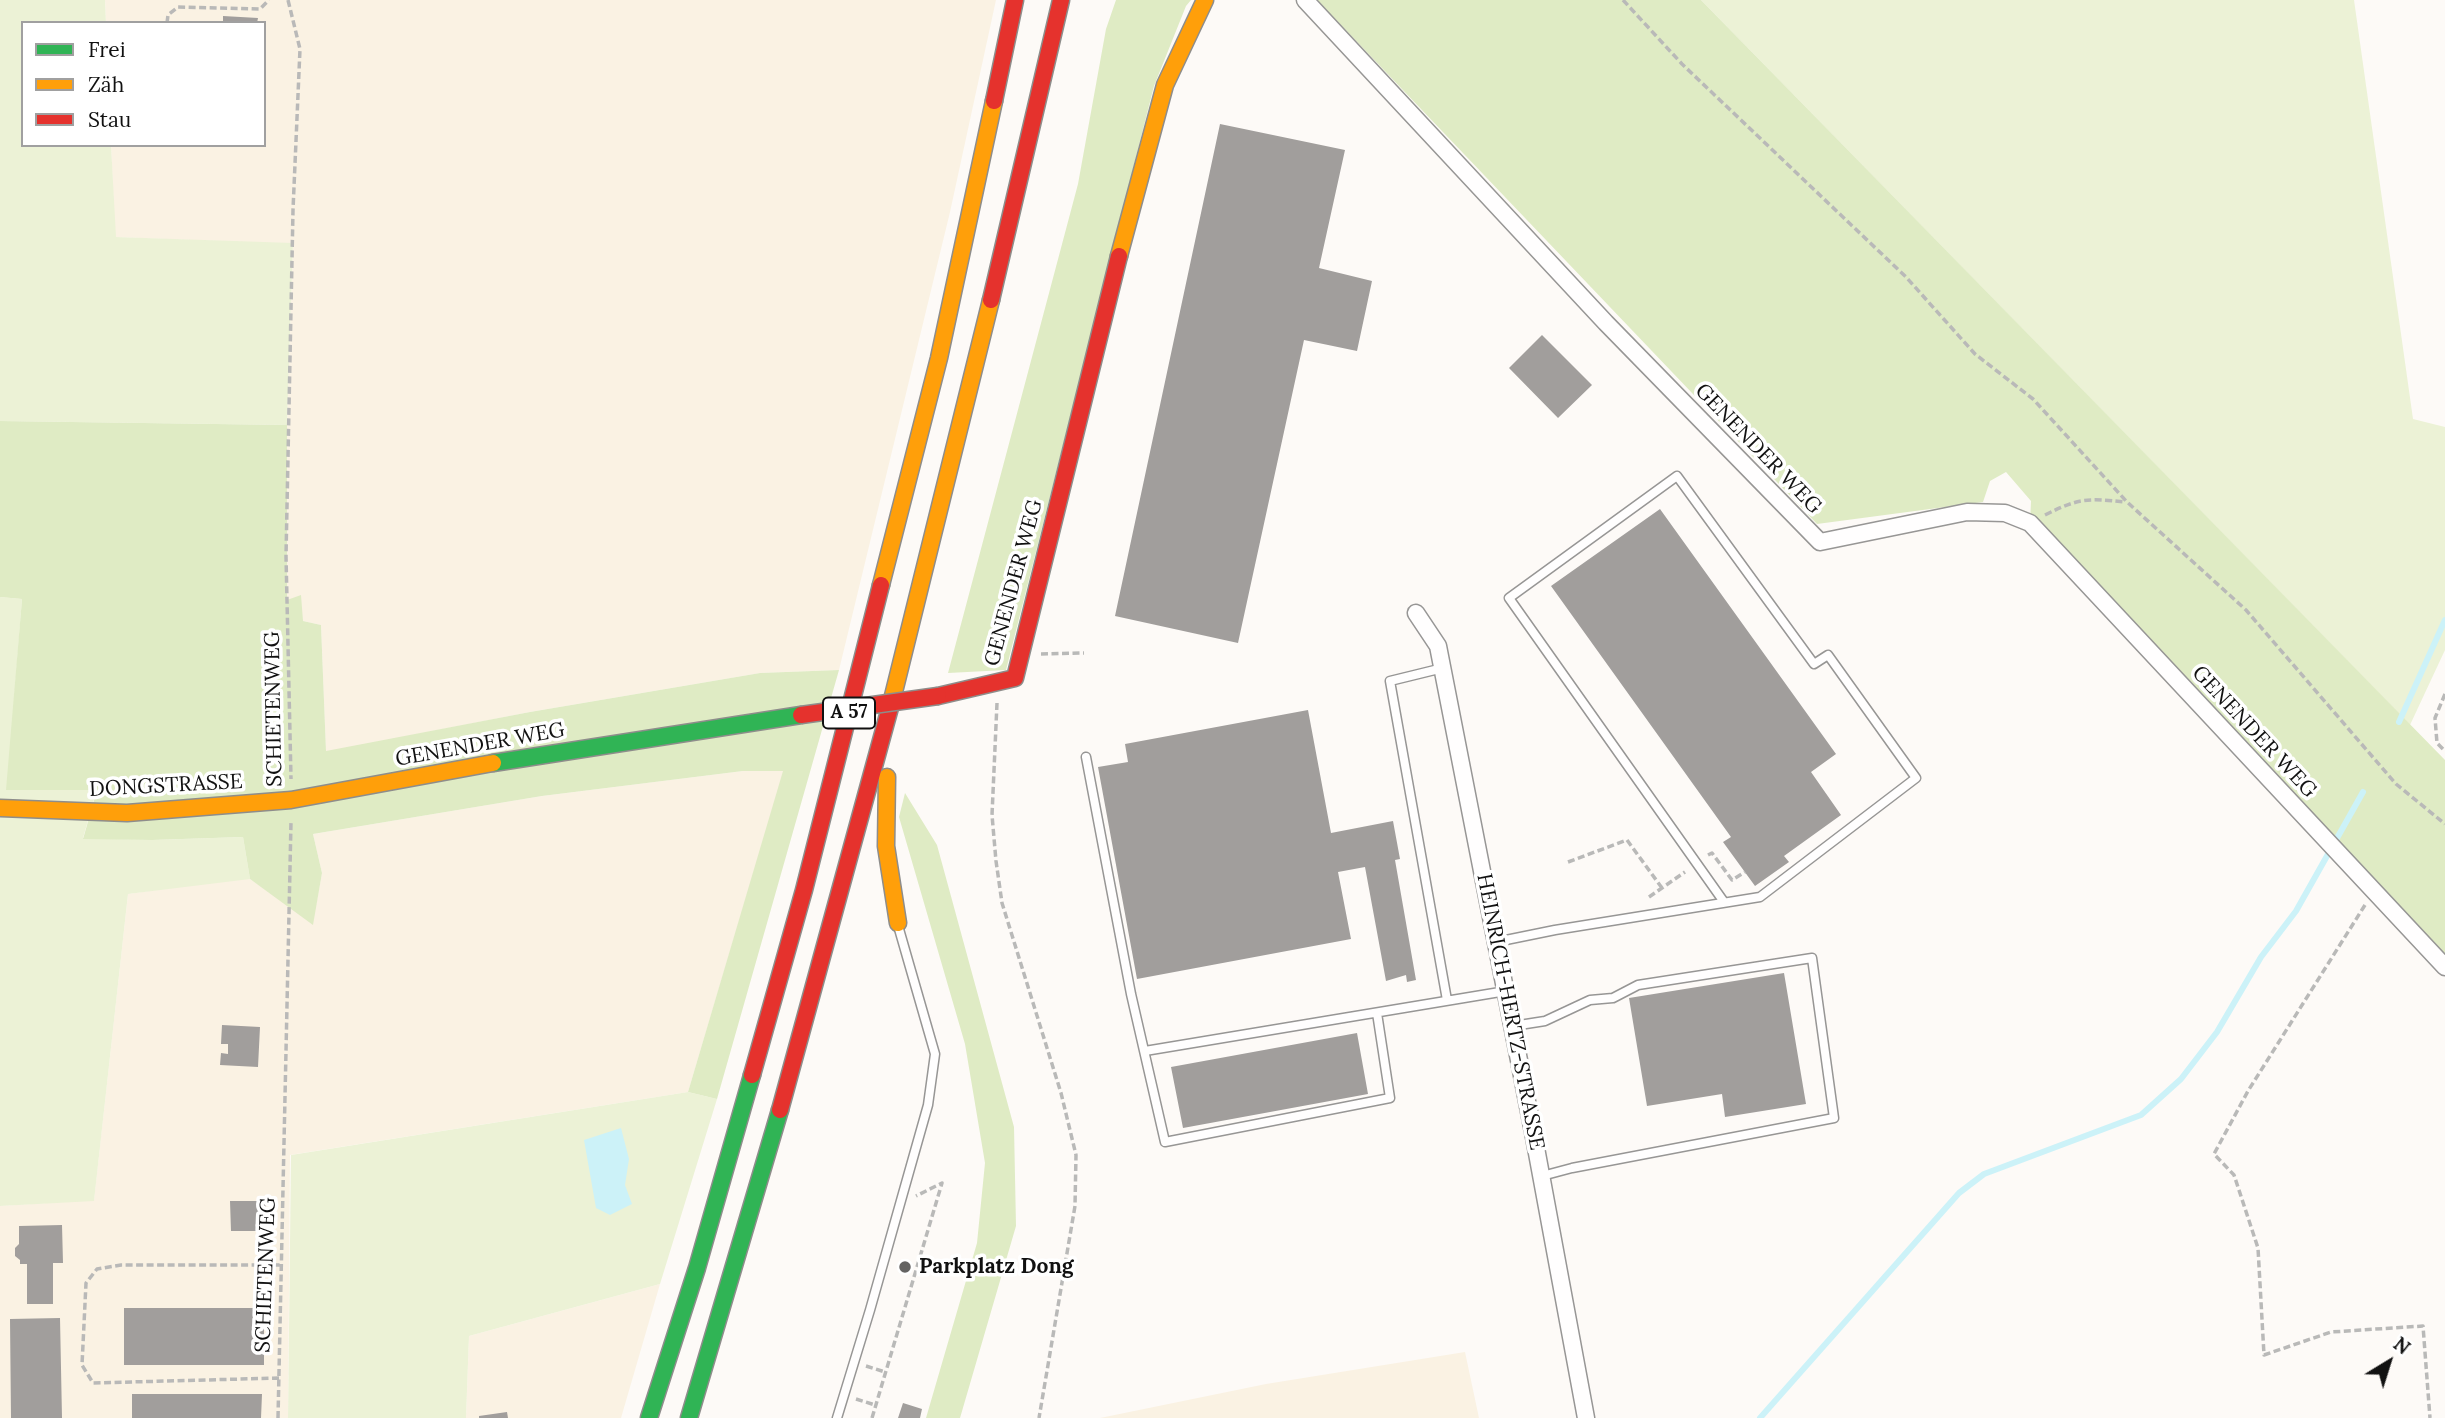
<!DOCTYPE html>
<meta charset="utf-8">
<style>
body{margin:0}
#map{position:relative;width:2445px;height:1418px;overflow:hidden;background:#fdfaf7;font-family:Lora,serif}
canvas{display:block}
.legend{position:absolute;left:21px;top:21px;width:245px;height:126px;box-sizing:border-box;background:#fff;border:2px solid #a0a0a0;margin:0;padding:9px 12px;list-style:none;font-size:21px;color:#111}
.legend li{display:flex;align-items:center;gap:14px;height:35px}
.legend b{width:35px;border:2px solid #a0a0a0}
.north{position:absolute;left:2354px;top:1327px;width:70px;height:70px;-webkit-text-stroke:5px #fff;paint-order:stroke;rotate:38deg;font-size:19px;font-weight:700;line-height:28px;text-align:center;color:#111}
.north::after{content:'';display:block;margin:auto;width:24px;height:32px;background:#111;clip-path:polygon(50% 0,100% 100%,50% 72%,0 100%)}
</style>
<div id="map">
<canvas width="2445" height="1418"></canvas>
<ul class="legend">
<li><b style="height:9px;background:#30b455"></b>Frei</li>
<li><b style="height:9px;background:#ff9f0a"></b>Zäh</li>
<li><b style="height:9px;background:#e5322d"></b>Stau</li>
</ul>
<div class="north">N</div>
</div>
<script>
const context = document.querySelector('canvas').getContext('2d');
context.lineJoin = 'round';
function paint(path, color) { context.fillStyle = color; context.fill(path, 'evenodd'); }
function strokePath(path, color, width, dash) { context.strokeStyle = color; context.lineWidth = width; context.lineCap = dash ? 'butt' : 'round'; context.setLineDash(dash || []); context.stroke(path); }
function label(font, color, halo, rows, align = 'center') {
  context.font = font + ' Lora,serif'; context.lineWidth = 7; context.setLineDash([]); context.textBaseline = 'middle'; context.strokeStyle = halo; context.fillStyle = color; for (const [text, x, y, turn = 0] of rows) {
    context.save(); context.translate(x, y); context.rotate((+turn || 0) * Math.PI / 180); context.textAlign = isNaN(turn) ? turn : align; if (halo) context.strokeText(text, 0, 0); context.fillText(text, 0, 0); context.restore();
  }
}
paint(new Path2D(`
 M105,0H996L950,212L839,670L760,673L530,712L326,752L321,625L303,621L287,601V425L293,244L115,237L111,145H264V23H106Z
 M743,771H784L688,1092L290,1155L288,1418H0V1206L94,1200L128,894L247,877L313,921L322,873L313,834L542,796Z
 M660,1284L621,1418H466L469,1336Z
 M1465,1352L1479,1418H1100L1266,1384Z`), '#faf2e3');
paint(new Path2D(`
 M0,0H105L106,23H23V145H111L116,237L293,243L287,425L0,421Z
 M1701,0H2354L2413,419L2445,427V650L2410,725Z
 M0,597L22,599L8,779L97,789L83,838L152,840L243,837L250,879L128,894L94,1201L0,1206Z
 M688,1092L717,1099L660,1284L469,1336L466,1418H288L291,1155Z`), '#ecf2d6');
paint(new Path2D(`
 M1116,0H1191L1186,6L1154,86L1006,670L948,673L1078,184L1106,29Z
 M1317,0H1701L2445,760V967L2030,523L2031,501L2006,472L1990,481L1983,502L1817,524Z
 M0,421L287,425V600L301,595L303,621L321,625L326,751L530,712L760,673L839,670L717,1099L688,1092L783,771H743L542,796L313,834L322,873L313,925L250,879L243,837L152,840L83,839L97,790H6L22,599L0,597Z
 M905,793L937,845L1014,1127L1016,1226L960,1418H926L977,1243L985,1163L965,1044L899,817Z`), '#dfebc4');
paint(new Path2D(`
 M621,1128L629,1159L625,1185L632,1204L610,1215L596,1208L584,1140Z`), '#ccf2f8');
strokePath(new Path2D(`
 M2399,722L2445,620
 M1760,1418L1959,1193L1984,1174L2141,1115L2181,1079L2217,1032L2261,957L2296,911L2363,792`), '#ccf2f8', 6);
paint(new Path2D(`
 M223,16L258,18L257,23H223Z
 M1220,124L1345,150L1319,268L1372,281L1357,351L1304,340L1238,643L1115,616Z
 M1542,335L1592,385L1558,418L1509,368Z
 M1660,509L1836,754L1811,772L1841,815L1784,856L1789,862L1755,886L1723,842L1731,837L1551,586Z
 M1308,710L1331,833L1393,821L1400,859L1395,860L1416,980L1407,982L1406,975L1386,981L1365,867L1338,872L1351,939L1137,979L1098,767L1128,762L1125,744Z
 M1784,973L1806,1104L1725,1117L1722,1094L1647,1106L1629,998Z
 M222,1025L260,1027L258,1067L220,1065L221,1053L228,1054V1044H221Z
 M1357,1033L1368,1094L1183,1128L1171,1067Z
 M230,1201H266L264,1231H231Z
 M62,1225L63,1263H53V1304H27V1264H20V1260L15,1256V1248L19,1244V1226Z
 M124,1308H264V1365H124Z
 M60,1318L62,1418H11L10,1319Z
 M132,1394H262L261,1418H132Z
 M903,1403L922,1409L920,1418H898Z
 M507,1412L508,1418H479V1416Z`), '#a19e9c');
const lane = new Path2D(`
 M1443,668L1390,681L1447,1000
 M1086,757L1131,994L1165,1142L1390,1098L1377,1013
 M1496,942L1555,930L1760,897L1916,778L1828,655L1814,664L1677,476L1509,598L1724,902
 M1513,1026L1545,1021L1590,1000L1613,998L1638,985L1812,958L1834,1118L1572,1168L1542,1176
 M1145,1051L1506,991
 M837,1418L870,1310L928,1105L935,1054L899,929`);
const street = new Path2D(`
 M1305,0L1606,323L1820,542L1967,512L2005,513L2030,523L2445,967
 M1416,613L1438,646L1534,1137L1586,1418`);
const fast = new Path2D(`
 M493,763L801,715
 M649,1418L697,1268L752,1075
 M689,1418L780,1110`);
const slow = new Path2D(`
 M1119,256L1165,85L1205,0
 M881,585L939,358L994,101
 M891,704L991,300
 M887,777L886,846L898,923
 M0,808L127,813L291,800L493,763`);
const jam = new Path2D(`
 M994,101L1015,0
 M991,300L1061,0
 M938,696L1015,678L1119,256
 M752,1075L804,890L881,585
 M780,1110L891,704`);
strokePath(lane, '#979695', 11);
strokePath(street, '#979695', 19);
strokePath(fast, '#8e8d8b', 19);
strokePath(slow, '#8e8d8b', 19);
strokePath(jam, '#8e8d8b', 19);
strokePath(new Path2D(`
 M288,0L300,49L293,210L286,556L291,779
 M1623,0L1682,64L1906,277L1975,354L2033,399L2127,502L2246,610L2396,784L2445,824
 M167,23L168,15L178,7L260,9L269,0
 M2045,515C2079,498 2087,498 2125,502
 M1041,654L1084,653
 M2445,694L2435,718L2437,743L2445,751
 M997,703L992,815L996,861L1002,903L1061,1093L1076,1155L1075,1206L1039,1418
 M1708,855L1712,853L1732,880L1745,872
 M1568,862L1627,840L1662,888
 M1649,897L1685,872
 M2365,905L2248,1091L2214,1154L2234,1175L2258,1248L2264,1355L2331,1332L2423,1326L2430,1418
 M866,1366L885,1372
 M279,1378L93,1383L82,1365L86,1283L97,1269L121,1265H283
 M856,1399L875,1405
 M278,1418L291,822
 M872,1418L942,1183L916,1196`), '#b9b9b8', 3.5, [7, 3.5]);
strokePath(lane, '#fffefe', 8);
strokePath(street, '#fffefe', 16);
strokePath(fast, '#30b455', 16);
strokePath(slow, '#ff9f0a', 16);
strokePath(jam, '#e5322d', 16);
const jamBridge = new Path2D(`
 M801,715L938,696`);
strokePath(jamBridge, '#8e8d8b', 19, []);
strokePath(jamBridge, '#e5322d', 16);
for (const [x, y, r, color] of [
 [905,1267,7,"#646362"]
]) { const dot = new Path2D(); dot.arc(x, y, r, 0, 2 * Math.PI); context.fillStyle = color; context.fill(dot); strokePath(dot, '#fff', 2.5); }
for (const [x, y, w] of [
 [849,713,52]
]) { const box = new Path2D(); box.roundRect(x - w / 2, y - 15.5, w, 31, 5); context.fillStyle = '#fff'; context.fill(box); strokePath(box, '#111', 2); }
label('bold 19px', '#111', null, [
 ["A 57",849,713]
]);
label('21px', '#111', '#fff', [
 ["GENENDER WEG",1758,449,46],
 ["GENENDER WEG",1014,583,-75],
 ["SCHIETENWEG",274,709,-91],
 ["GENENDER WEG",2254,732,47],
 ["GENENDER WEG",480,745,-10],
 ["DONGSTRASSE",166,786,-3],
 ["HEINRICH-HERTZ-STRASSE",1510,1012,79],
 ["SCHIETENWEG",266,1275,-88]
]);
label('bold 21px', '#111', '#fff', [
 ["Parkplatz Dong",919,1267]
], 'left');
</script>
